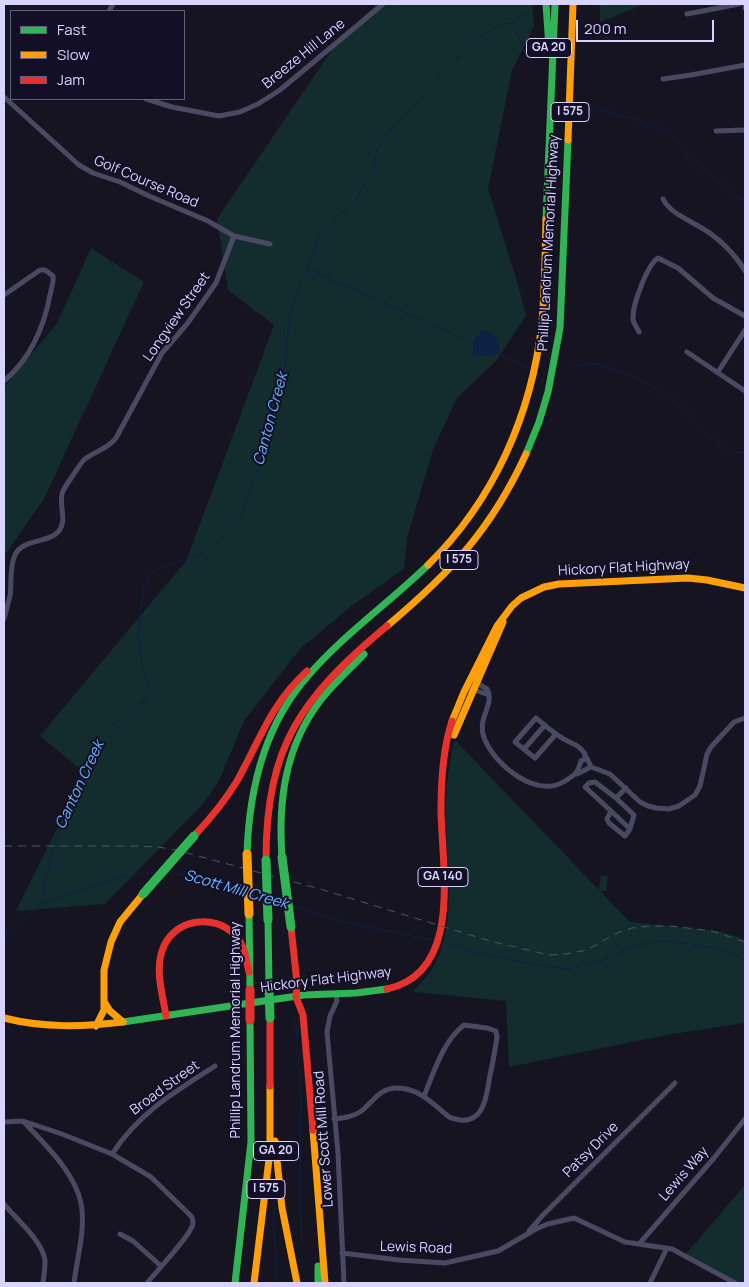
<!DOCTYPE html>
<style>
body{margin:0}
#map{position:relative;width:749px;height:1287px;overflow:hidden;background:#161421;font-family:Manrope,sans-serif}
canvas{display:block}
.frame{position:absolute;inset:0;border:5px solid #d9d4ff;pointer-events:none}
.legend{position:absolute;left:10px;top:10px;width:175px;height:90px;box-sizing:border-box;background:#130f26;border:1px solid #625e7d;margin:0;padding:6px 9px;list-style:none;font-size:15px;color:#d9d4ff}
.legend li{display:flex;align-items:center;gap:10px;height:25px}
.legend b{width:25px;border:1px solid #625e7d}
.scale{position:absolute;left:576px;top:20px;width:138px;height:22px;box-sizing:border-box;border:2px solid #d9d4ff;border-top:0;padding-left:6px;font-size:15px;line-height:18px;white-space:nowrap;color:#d9d4ff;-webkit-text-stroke:4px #130f26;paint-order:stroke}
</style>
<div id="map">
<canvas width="749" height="1287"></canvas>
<div class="frame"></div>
<ul class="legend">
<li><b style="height:6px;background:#30b455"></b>Fast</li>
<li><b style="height:6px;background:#ff9f0a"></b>Slow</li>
<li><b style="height:6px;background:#e5322d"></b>Jam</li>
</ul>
<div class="scale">200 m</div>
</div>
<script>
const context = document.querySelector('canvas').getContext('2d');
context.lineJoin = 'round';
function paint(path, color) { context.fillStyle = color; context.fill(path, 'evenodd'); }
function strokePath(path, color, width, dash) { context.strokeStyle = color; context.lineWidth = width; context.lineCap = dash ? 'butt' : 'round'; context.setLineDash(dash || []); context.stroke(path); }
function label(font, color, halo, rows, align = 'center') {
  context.font = font + ' Manrope,sans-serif'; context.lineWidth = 4; context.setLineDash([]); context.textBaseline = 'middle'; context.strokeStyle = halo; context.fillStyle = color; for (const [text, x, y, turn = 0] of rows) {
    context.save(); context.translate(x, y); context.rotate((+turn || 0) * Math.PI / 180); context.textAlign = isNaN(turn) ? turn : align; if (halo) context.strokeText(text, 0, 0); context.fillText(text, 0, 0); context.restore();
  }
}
paint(new Path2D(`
 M377,4H532L534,26L512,70L488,189L516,278L526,316L496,361L457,398L433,450L407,538L404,569L354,604L300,649L244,721L218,783L201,806L105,904L16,911L85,773L40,736L186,561L274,325L228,290L217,219L340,38Z
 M600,4H645L600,22Z
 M91,248L144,282L44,499L4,556V387L57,323Z
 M455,740L599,890L601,875L608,876L606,891H600L630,922L718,931L745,939V1023L672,1034L509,1067L506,1001L413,992C419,985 427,977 432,969C458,929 446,864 446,819C445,793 448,765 455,740Z
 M745,1185V1283H738L686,1254Z`), '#132c2d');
paint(new Path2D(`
 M483,330C495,333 498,341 500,352L489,356L474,355C471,344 474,338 483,330Z`), '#0d2144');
strokePath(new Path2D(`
 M513,24L525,52L535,60
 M589,104C613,116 640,118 665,131C675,136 681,146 689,155C706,172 725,188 745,201
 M308,269L473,343
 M497,354L529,368
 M571,367C577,366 584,364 590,364C607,363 653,385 667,395C690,411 716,455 745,453
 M54,843L87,771L95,748L100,738L112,725L130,715L145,697L148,687L142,664L138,633L144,587L149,575L160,568L197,556L216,543L227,532L243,510L257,473L285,369L289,319L298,290L319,239L334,218L354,203L374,167L377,150L388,133L479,37L502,24L513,23L534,4
 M167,874H185L245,892
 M251,894L264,898
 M270,900L283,904
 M276,902L283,916
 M41,903L52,849
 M292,906L344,922L432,940
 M4,934L41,904L112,879L143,873H155
 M445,942L475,952L543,966L570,969L602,960L629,947L659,941L687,943L725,950L745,960
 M294,1019L296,1025L301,1101L300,1192L302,1245
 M274,1199V1232L277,1266L275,1283`), '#0d2144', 1);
strokePath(new Path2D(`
 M745,4V8
 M109,11L113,4
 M687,14L739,4
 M663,79L691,75L745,65
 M4,97L79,165L93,173L120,182L149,196L208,221L234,236L270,244
 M146,99L172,107L219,116L240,112L258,104L280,90L383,4
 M716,131L745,130
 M663,199C670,213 687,219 700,227C718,237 735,254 745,271
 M4,295L40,270H45L53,276C54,282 51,289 50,295C44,327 30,359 4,381
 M639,332C637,327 632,322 633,317C633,304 647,265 658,258L678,268L713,298L745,316
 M687,352L745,391
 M718,372L745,330
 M4,619C6,611 8,604 10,596C12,583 9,568 15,555C23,538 47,544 58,532C69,519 57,504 63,491C65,487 82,461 85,459C95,451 108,449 116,438L162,353L187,324L216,283L234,236
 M475,682L487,689C496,705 475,718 485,740C496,766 537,799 565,781C576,774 577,774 581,761L587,758L591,767L610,774L640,802L648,806L656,808L669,809L679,806L695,795L700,786L707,754L711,747L734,722L745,718
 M472,689L489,695
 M556,734L535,758L515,742L536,718C543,724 551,731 559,736C569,744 577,742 585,754V758
 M524,749L545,725
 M577,774L591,767
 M616,798L595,782L589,783L585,787L611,811L607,819L609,823L625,836L630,829L634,815L616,798L626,788
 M611,811L630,829
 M336,994L337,1001L330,1016L327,1032L338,1153L344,1283
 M334,1119C343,1118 352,1117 360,1112C373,1103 378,1088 397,1088C419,1088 433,1104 449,1117C453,1119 456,1119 460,1120C485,1123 487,1093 490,1075C493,1063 495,1050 497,1037L496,1031L487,1028L464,1025C443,1041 434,1072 424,1096
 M4,1122L23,1121L62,1134L112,1154L151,1177L191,1216C192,1217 193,1221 193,1223C193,1233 155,1273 147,1283
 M24,1122C45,1145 74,1171 81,1203C86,1228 77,1258 74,1283
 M112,1154C139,1113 174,1092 215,1066
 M4,1204C16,1219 42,1240 45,1260C45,1267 44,1276 43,1283
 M529,1231L543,1215L675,1083
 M120,1234L133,1241L161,1266
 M639,1244L714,1158L745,1119
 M342,1253L399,1260L445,1263L498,1251L536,1229L548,1224L574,1218L625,1242L672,1249L735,1283
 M650,1283L667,1248`), '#4a4962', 5);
strokePath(new Path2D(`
 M546,4L549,48
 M546,219L555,4
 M526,454L539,422L548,392L560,328L568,140
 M247,854C249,790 264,726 307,677C343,635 389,603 428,565
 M282,857C278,801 285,747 320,701C333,684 349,670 364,654
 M249,914L250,990
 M268,920L269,988
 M123,1022L304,995L356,993L387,989
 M318,1266V1283
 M235,1283L251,1142L250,1020`), '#30b455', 7);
strokePath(new Path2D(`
 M568,140L573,4
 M428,565C494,500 532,414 542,322C545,288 545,253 546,219
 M387,626C451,572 491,530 526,454
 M452,721L464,692L497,626L512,606L521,598L544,587L559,584L688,578L707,580L745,588
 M454,735L503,622
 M105,1003L110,1011L123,1022
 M4,1018C44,1028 82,1027 123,1022
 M96,1026L104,1010V970L111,942L120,922L143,894
 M313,1130L325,1283
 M275,1141L282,1208L297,1283
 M254,1283L270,1151V1086`), '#ff9f0a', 7);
strokePath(new Path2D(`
 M194,836C210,819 225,801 237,781C260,740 270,705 307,671
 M266,860C266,745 302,697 387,626
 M291,927L297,983L296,997L303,1015L313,1130
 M387,989C463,973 442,868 441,811C441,782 443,748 452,721
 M166,1016C163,996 155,972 162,951C172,919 214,912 236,936C245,946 246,960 249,972
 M270,1018V1086`), '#e5322d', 7);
strokePath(new Path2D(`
 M4,846H130L158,847L176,850L320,889L490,941L549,955L566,954L587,950L617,933L632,928L650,926H671L712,931L745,942`), '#43596b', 1, [8, 6]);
strokePath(new Path2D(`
 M282,857L291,927
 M266,860L268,920
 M143,894L194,836
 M269,988L270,1018`), '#30b455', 9);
strokePath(new Path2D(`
 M247,854L249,914`), '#ff9f0a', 9);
strokePath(new Path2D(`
 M250,990V1020`), '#e5322d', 9);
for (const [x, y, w] of [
 [549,48,45],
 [570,112,38],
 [459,560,38],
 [443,877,50],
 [276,1151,45],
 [266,1189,38]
]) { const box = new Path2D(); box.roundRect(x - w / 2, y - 9.5, w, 19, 4); context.fillStyle = '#130f26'; context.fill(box); strokePath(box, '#d9d4ff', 1); }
label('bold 12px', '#d9d4ff', null, [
 ["GA 20",549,48],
 ["I 575",570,112],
 ["I 575",459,560],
 ["GA 140",443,877],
 ["GA 20",276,1151],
 ["I 575",266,1189]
]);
label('14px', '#d9d4ff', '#130f26', [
 ["Breeze Hill Lane",304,54,-39],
 ["Golf Course Road",146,182,23],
 ["Phillip Landrum Memorial Highway",549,243,-87],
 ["Longview Street",177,317,-55],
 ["Hickory Flat Highway",624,568,-3],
 ["Hickory Flat Highway",326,980,-7],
 ["Phillip Landrum Memorial Highway",236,1030,-90],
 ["Broad Street",165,1088,-36],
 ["Lower Scott Mill Road",324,1139,-94],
 ["Patsy Drive",591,1150,-45],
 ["Lewis Way",684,1174,-49],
 ["Lewis Road",416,1248,2]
]);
label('italic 15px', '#62b6ff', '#130f26', [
 ["Canton Creek",271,419,-75],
 ["Canton Creek",80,785,-65],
 ["Scott Mill Creek",236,890,16]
]);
</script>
